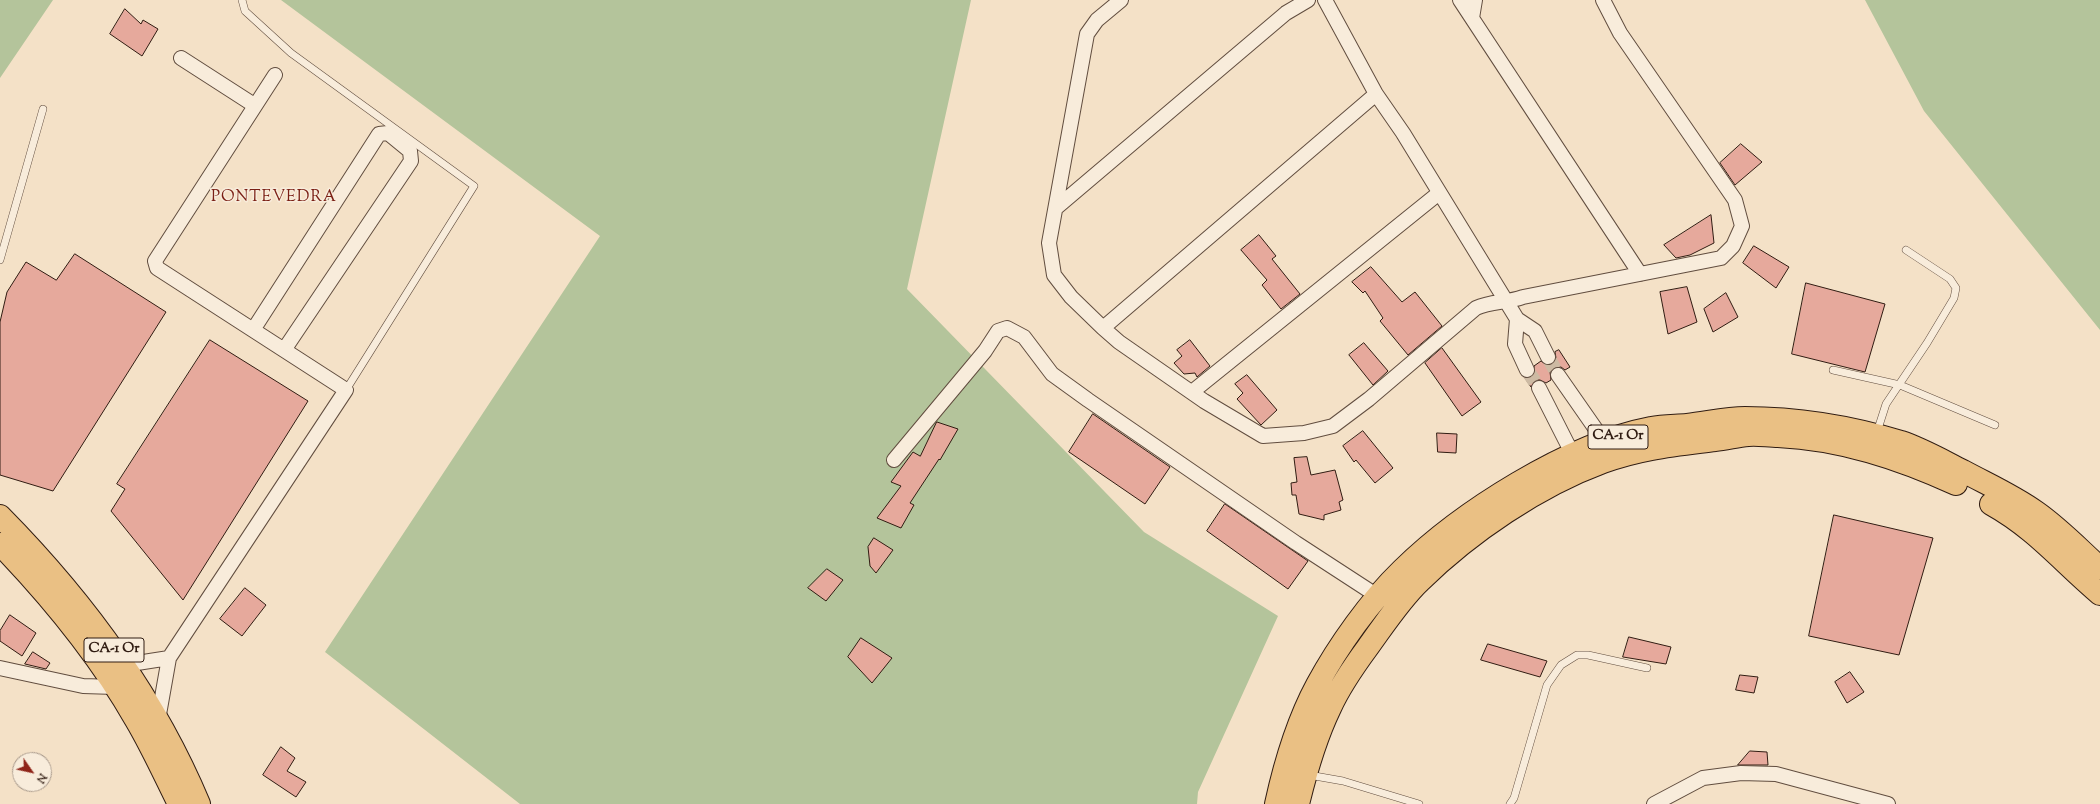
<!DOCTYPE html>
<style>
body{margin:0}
#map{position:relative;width:2100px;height:804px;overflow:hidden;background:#f4e1c7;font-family:"Sorts Mill Goudy",serif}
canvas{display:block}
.north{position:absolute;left:12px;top:752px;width:40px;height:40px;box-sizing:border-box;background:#f8ecdb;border:1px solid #a8998b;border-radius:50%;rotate:124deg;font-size:11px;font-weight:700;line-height:16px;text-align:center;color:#301c12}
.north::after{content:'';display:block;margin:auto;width:14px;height:18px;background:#8f2418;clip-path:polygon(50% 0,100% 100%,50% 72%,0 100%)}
</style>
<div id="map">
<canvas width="2100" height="804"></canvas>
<div class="north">N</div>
</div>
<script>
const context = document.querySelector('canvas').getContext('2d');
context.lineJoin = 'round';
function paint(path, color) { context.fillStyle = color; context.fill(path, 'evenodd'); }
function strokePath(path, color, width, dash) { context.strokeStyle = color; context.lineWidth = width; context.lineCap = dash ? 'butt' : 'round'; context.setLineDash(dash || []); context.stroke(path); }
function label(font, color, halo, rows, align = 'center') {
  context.font = font + ' "Sorts Mill Goudy",serif'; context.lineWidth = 3; context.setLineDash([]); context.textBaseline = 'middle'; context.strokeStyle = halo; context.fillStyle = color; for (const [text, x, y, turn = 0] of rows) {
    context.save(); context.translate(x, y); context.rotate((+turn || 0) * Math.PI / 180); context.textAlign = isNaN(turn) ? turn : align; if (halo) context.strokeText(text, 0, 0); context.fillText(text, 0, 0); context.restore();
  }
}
paint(new Path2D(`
 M0,0H53L0,78Z
 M281,0H971L907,289L1144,532L1278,616L1198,792L1197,804H520L325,652L600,236Z
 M1865,0H2100V330L1924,111Z`), '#b4c49b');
const building = new Path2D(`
 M125,9L141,24L143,20L158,29L142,56L110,34Z
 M1741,144L1762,162L1735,185L1720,163Z
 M1711,215L1714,243L1690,255L1676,258L1664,245Z
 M1259,235L1276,256L1272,259L1300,294L1281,309L1262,285L1267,280L1241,250Z
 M1754,246L1789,267L1776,288L1743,263Z
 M75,254L166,312L53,491L0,475V322L7,292L26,262L56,280Z
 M1371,267L1402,302L1415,292L1442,326L1408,355L1380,321L1383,318L1365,291L1363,293L1352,282Z
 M1806,283L1885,304L1865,372L1792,354Z
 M1687,287L1697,322L1668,334L1660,292Z
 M1726,293L1738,317L1713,332L1704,309Z
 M210,340L308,401L183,600L111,511L125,489L117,484Z
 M1190,340L1210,366L1197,377L1195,373L1184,374L1174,363L1182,356L1177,350Z
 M1364,343L1388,371L1373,385L1349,355Z
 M1442,348L1481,402L1462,416L1425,363Z
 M1559,350L1570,367L1565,370L1561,367L1553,368L1550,372L1551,380L1546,383L1540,380H1536L1531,387L1525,378L1534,375V366L1541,361L1547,365L1552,364L1556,358L1555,352Z
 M1247,375L1277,410L1261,425L1237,399L1243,393L1235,384Z
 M1093,414L1170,467L1145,504L1069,452Z
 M937,422L958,429L940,460L939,459L910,503L914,505L901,528L877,518L901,486L891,482L913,452L920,456Z
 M1363,431L1393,468L1375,483L1356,460L1354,462L1343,446Z
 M1437,433L1457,434L1456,453L1438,452Z
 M1307,457L1311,475L1335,470L1343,500L1339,502L1341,510L1324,515V520L1299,514L1296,495H1292L1291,483L1297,482L1294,458Z
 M1225,504L1308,561L1288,589L1207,531Z
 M1834,515L1933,538L1899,655L1809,636Z
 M874,538L893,550L876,573L870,566L868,547Z
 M827,569L843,580L826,601L808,588Z
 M245,588L266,605L242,636L220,619Z
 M10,615L36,633L22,656L0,641V631Z
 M1629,637L1671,647L1666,664L1623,657Z
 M861,638L892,658L872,683L848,657Z
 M1488,644L1547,661L1540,677L1481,660Z
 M33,652L50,663L46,669L25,664Z
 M1850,672L1864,692L1847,703L1835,682Z
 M1740,675L1758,677L1754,693L1736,690Z
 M281,747L295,758L287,771L306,782L296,797L263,775Z
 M1750,751L1767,752L1768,765H1738Z`);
paint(building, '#e6a99c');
strokePath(building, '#301c12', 1);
strokePath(new Path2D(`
 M1548,357L1558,375
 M1527,370L1539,388`), '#cdbaa3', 14, [14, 7]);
const lane = new Path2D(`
 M242,0L245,11L291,53L474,186L346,390
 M0,260L43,109
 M1833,370L1900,385L1995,425
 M1877,432L1886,404L1927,343L1954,298L1956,288L1950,279L1906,250
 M1309,775L1343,781L1419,804
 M1510,804L1514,798L1547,685L1561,665L1577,655H1588L1647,668`);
const street = new Path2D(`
 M1121,0L1097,20L1087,34L1049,243L1054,275L1071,297L1103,328L1119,342L1204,401L1263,436L1304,433L1333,426L1369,399L1476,308C1491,301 1507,303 1523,297L1721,258L1733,246L1742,226L1735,200L1620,33L1603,0
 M1325,0L1376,94L1403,133L1517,319L1535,331L1548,357
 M1460,0L1640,274
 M1472,18L1475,0
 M181,58L254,105
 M1056,208L1286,13L1308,0
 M1517,319L1515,344L1527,370
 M1103,328L1376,94
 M253,330L379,134L388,133L410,151L411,161L284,350
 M1558,375L1604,441
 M1539,388L1573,455
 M1192,392L1439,193
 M894,460L985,351L998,331L1007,328L1024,337L1052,374L1088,400L1296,543L1379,597
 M121,660L137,663L169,658
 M0,668L83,686L115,687
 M158,720L169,658L346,390L157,268L155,261L275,75
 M1654,804L1703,778L1741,773L1776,774L1888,804`);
const highway = new Path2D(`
 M1991,504C2036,529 2062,562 2100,594
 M0,516C83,600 153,694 199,804
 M0,544C52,598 99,655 136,720C152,747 165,776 179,804
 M1276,804C1285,763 1297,722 1317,685C1338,646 1370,601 1402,570C1461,512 1568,444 1651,428C1663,426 1675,426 1687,425C1706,423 1726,418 1745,418C1797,418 1851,427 1901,442C1922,449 1943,461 1963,471C1987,484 2014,496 2036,512C2059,528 2079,549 2100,568
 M1298,804C1306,771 1315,739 1330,708C1340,686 1354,666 1368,647C1384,625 1400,600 1420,581C1470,532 1538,486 1603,462C1641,448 1676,445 1715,440C1726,439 1737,436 1748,435C1758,434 1768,436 1778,436C1841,439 1899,458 1956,484`);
strokePath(lane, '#614d3f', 8);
strokePath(street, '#614d3f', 16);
strokePath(highway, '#301c12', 24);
strokePath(lane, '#f8ecdb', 7);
strokePath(street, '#f8ecdb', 14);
strokePath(highway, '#eac084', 22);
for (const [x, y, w] of [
 [1618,437,60],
 [114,650,60]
]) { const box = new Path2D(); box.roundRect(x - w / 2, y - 12, w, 24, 3); context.fillStyle = '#f8ecdb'; context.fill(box); strokePath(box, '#301c12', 1); }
label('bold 14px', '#301c12', null, [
 ["CA-1 Or",1618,437],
 ["CA-1 Or",114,650]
]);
context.letterSpacing = '1px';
label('16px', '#7a1f14', '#f8ecdb', [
 ["PONTEVEDRA",274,198]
]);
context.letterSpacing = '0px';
</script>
